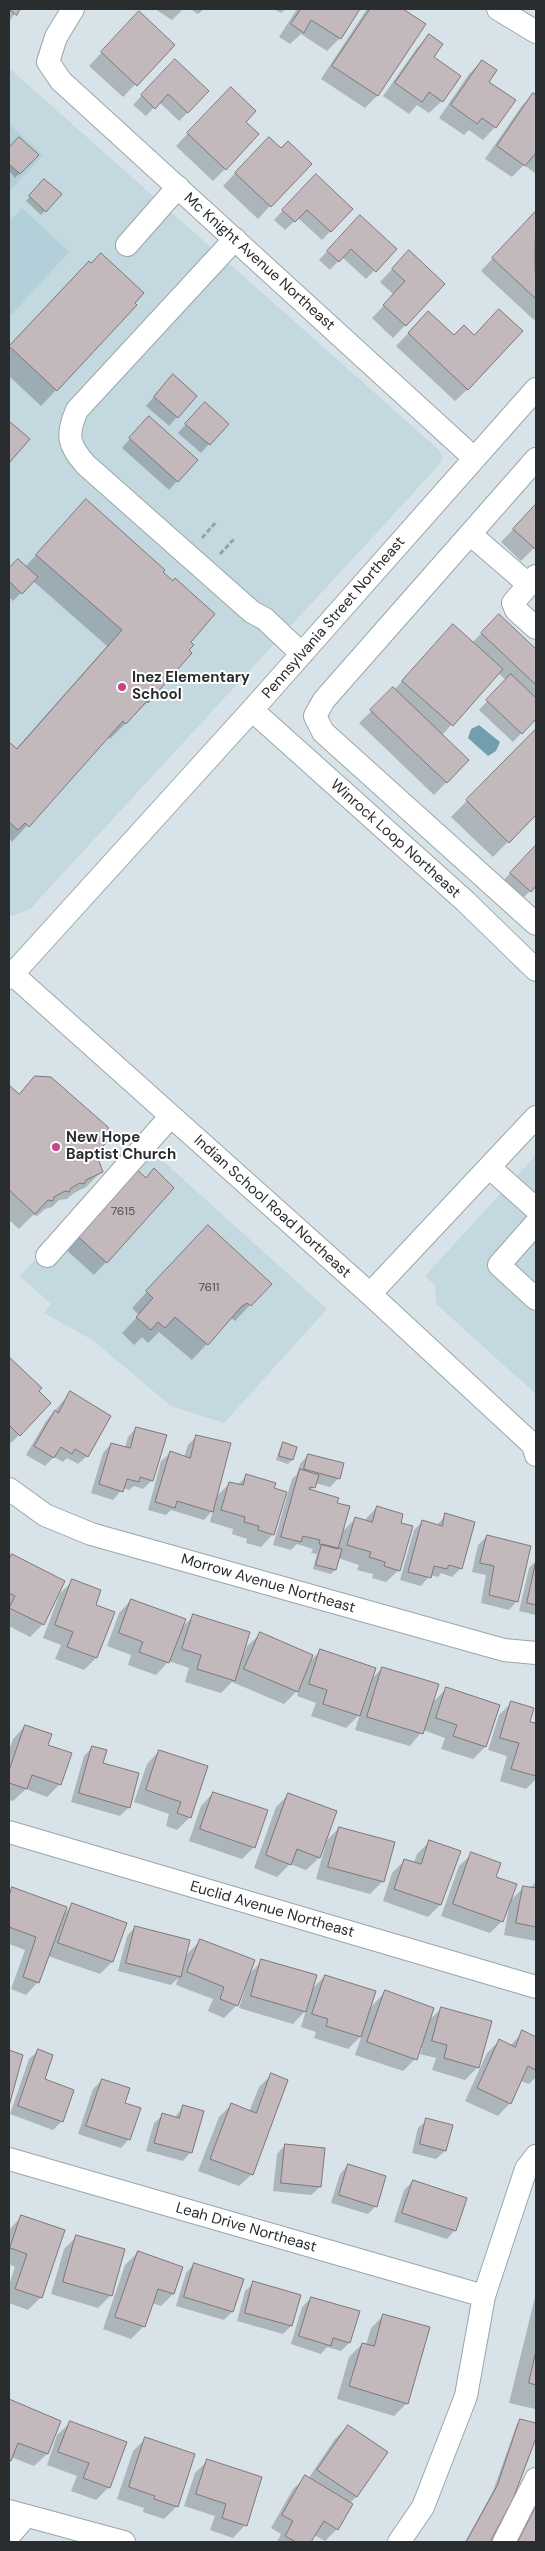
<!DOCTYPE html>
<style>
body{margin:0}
#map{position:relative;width:545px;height:2551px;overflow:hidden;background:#d7e3e8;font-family:"DM Sans",sans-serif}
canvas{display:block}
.frame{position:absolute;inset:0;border:10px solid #292d2f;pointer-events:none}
</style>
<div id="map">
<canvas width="545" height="2551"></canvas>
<div class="frame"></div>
</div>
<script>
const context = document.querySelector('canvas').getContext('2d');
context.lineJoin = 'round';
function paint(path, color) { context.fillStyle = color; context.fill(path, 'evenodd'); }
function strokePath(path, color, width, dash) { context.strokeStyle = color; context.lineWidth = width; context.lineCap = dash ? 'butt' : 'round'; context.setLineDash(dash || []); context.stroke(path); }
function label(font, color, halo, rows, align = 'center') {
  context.font = font + ' "DM Sans",sans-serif'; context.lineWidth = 4; context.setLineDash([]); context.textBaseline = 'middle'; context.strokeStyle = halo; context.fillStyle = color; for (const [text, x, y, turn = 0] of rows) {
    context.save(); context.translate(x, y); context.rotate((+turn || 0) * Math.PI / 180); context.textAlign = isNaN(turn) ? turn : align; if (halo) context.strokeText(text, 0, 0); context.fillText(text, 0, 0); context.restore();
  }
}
paint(new Path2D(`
 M9,68L439,450L443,458L439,465L30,909L12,916L9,915Z
 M144,1144L327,1309L224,1423L171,1406L94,1341L44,1313L51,1304L20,1276Z
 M536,1155V1394L436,1304L435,1285L425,1276Z`), '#c4d8df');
paint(new Path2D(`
 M9,124L43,155L9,192Z
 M22,208L69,252L11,315L9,313V222Z`), '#b3cfda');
paint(new Path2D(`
 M479,725L500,742L496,751L488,756L468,738L471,729Z`), '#729eaf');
paint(new Path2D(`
 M9,9H19L9,21Z
 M155,9H183L172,20Z
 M190,9H204L198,14Z
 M274,9H286L281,13Z
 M297,9H358L340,38L327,51L301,34L290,44L279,37Z
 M367,9H400L424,24L377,96L365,108L321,79Z
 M127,25L173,45L123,97L89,66Z
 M429,35L442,101L429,113L417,105L409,114L383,96L417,48Z
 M482,61L495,127L483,140L469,130L464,135L439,118L469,74Z
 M166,69L188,112L179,121L159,102L146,116L133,105Z
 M533,94L536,96V171L535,173L524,165L512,177L485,159L521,107Z
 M218,101L244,122L225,169L213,181L176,146Z
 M19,139L37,156L15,178L9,171V150Z
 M281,150L270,206L258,219L223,186L256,151Z
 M45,180L60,194L41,215L26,201Z
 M307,184L351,209L322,240L298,218L285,230L274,220Z
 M536,211V253L533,256L536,258V318L534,320L481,271Z
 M352,225L395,249L366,279L342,257L330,270L319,260Z
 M91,264L56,390L41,406L9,376V347L73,278Z
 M396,265L443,285L393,338L372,318L394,295L380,282Z
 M416,325L454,336H474L468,389L455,401L396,346Z
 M165,384L177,417L169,426L146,406Z
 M196,412L227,424L201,453L178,433Z
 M141,426L177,481L169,490L122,448Z
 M86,501L161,572L189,642L187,651L190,653L147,702L110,739L107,737L12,842L9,838V743L16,749L107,646L33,581L13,601L9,597V569L18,560L25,567Z
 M536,505V546L521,561L501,542Z
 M499,615L536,650V717L513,742L479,710L506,680L498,673L442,735L468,760L434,795L359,723L394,690L441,638L472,643Z
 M536,730V813L493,857L451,817Z
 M536,846V885L517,904L498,886Z
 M9,1086L95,1153L102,1171L86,1187L74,1193L67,1199L59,1200L52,1207L45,1209L37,1216L33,1215L19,1229L9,1220Z
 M121,1180L106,1262L94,1275L61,1245Z
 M192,1242L250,1305L235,1321L231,1318L192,1360L159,1332L148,1343L142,1337L134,1345L122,1333L139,1315L132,1308Z
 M9,1358L40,1388L19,1435L11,1443L9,1441Z
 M71,1392L87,1456L78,1464L67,1458L63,1462L54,1457L45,1466L26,1455L46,1421Z
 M136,1428L152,1480L143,1489L134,1486L129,1490L123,1488L113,1500L91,1493L103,1453L111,1444L125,1448L128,1437Z
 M196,1437L216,1497L230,1483L237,1485L247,1476L273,1489V1534L261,1547L246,1543L247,1539L232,1534L233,1529L210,1522L213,1510L204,1520L171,1510L166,1515L148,1510L161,1461L170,1453L184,1457L188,1445Z
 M284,1444L296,1448L292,1460L288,1464L276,1460L280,1448Z
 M308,1455L339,1478L330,1487L315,1483L310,1491L336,1504L342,1532L356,1518L364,1521L377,1507L399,1524V1570L386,1582L372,1578L373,1574L357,1570L359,1565L338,1558L335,1570L331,1574L313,1569L317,1554L311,1553L313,1549L297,1544L291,1550L273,1545L292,1479L297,1474L300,1464Z
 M446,1515L461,1568L452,1577L441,1573L438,1577L430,1575L421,1586L400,1580L414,1530L422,1522L437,1525Z
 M487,1536L517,1601L509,1610L481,1603L486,1575L472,1572L478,1545Z
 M12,1555L43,1624L30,1637L9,1626V1559Z
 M536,1561V1615L519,1611L529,1568Z
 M73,1581L94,1606L96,1658L84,1670L55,1659L61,1645L43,1638L60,1593Z
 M131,1600L180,1629L194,1616L244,1654L247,1646L260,1634L308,1663L320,1651L370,1681L382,1668L431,1704L447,1688L499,1706L485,1747L473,1759L441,1749L445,1738L423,1730L410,1746L355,1730L360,1714L346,1728L311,1716L316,1703L297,1696L300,1688L284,1704L232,1682L221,1693L185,1682L189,1668L169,1661L156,1675L128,1665L131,1655L107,1646L119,1613Z
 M512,1702L529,1722L536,1725V1779L526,1789L500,1781L507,1756L488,1750L499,1715Z
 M25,1726L47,1745L60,1784L47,1797L26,1789L13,1801L9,1800V1750L13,1739Z
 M93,1747L129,1807L120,1816L71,1802L84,1756Z
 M159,1751L190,1817L177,1830L166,1826L169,1814L134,1802L147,1764Z
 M213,1793L254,1847L242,1859L189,1841L201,1806Z
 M289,1794L324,1843L339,1828L383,1881L370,1894L316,1879L325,1847H323L319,1858L306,1870L290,1864L277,1877L254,1868L276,1807Z
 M430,1841L440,1905L428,1917L383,1901L392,1873L405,1860L414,1863L417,1854Z
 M472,1854L494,1877L502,1921L490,1933L441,1916L459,1866Z
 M536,1882V1941L504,1935L510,1901L524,1887L530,1888Z
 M13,1889L63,1915L72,1905L112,1962L100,1974L48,1956L38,1982L26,1995L11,1989L25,1950L9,1944V1892Z
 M135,1927L185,1956L200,1941L249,1974L262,1961L311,1990L325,1976L370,2008L385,1992L428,2021L442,2008L478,2067L465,2080L432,2070L436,2058L420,2054L422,2048L420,2047L415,2059L403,2071L355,2055L362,2035L348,2049L314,2038L316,2032L301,2027L306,2010L293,2024L239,2008L245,1990L243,1989L237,2005L224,2018L208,2011L213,1999L176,1985L178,1978L171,1985L118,1971L127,1936Z
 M523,2032L536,2038V2077L529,2084L520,2081L510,2103L498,2116L465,2101L487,2053L499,2041L510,2046Z
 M38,2051L43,2080L62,2121L53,2130L10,2114L29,2059Z
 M271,2075L252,2174L239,2186L198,2171L219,2117L231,2105L249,2112L259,2087Z
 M102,2080L129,2139L121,2148L78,2134L93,2089Z
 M183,2107L191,2152L183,2161L146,2151L154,2123L163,2115L174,2118Z
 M427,2120L445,2151L436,2159L412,2153L418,2128Z
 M285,2145L320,2187L311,2195L273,2191L277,2154Z
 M348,2165L376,2206L368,2214L331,2203L340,2174Z
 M413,2181L455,2230L447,2239L394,2222L404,2190Z
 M22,2216L41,2297L28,2310L9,2303V2285L15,2267L9,2264V2230Z
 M77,2236L111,2295L98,2308L51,2294L64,2249Z
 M138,2252L173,2294L161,2306L152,2303L144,2326L131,2339L103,2329L125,2265Z
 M194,2264L232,2312L224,2320L176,2306L186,2273Z
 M254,2283L291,2326L283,2334L237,2321L245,2291Z
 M536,2293V2408L535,2409L509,2403Z
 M311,2298L349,2343L341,2351L327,2347L321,2354L291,2344L302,2307Z
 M384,2315L407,2403L394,2416L337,2399L349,2357L362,2344L366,2345L371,2328Z
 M9,2401L60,2421L47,2454L34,2466L11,2457L9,2461Z
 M521,2420L536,2425V2433L512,2499L488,2542H465L493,2491L517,2424Z
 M70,2423L109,2487L96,2500L71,2491L77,2476L47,2465L57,2435Z
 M348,2426L356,2497L350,2503L337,2529L325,2541L314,2535L310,2542H277L281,2534L271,2528L293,2489L306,2477L308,2479L335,2439Z
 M145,2439L177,2506L164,2519L143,2512L144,2508L117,2499L133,2451Z
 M207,2461L245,2525L233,2538L210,2530L215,2516L184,2506L195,2473Z
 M536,2504V2542H517Z`), '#0003');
const building = new Path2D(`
 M9,9H20L17,15Z
 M301,9H360L341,39L311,20L304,33L291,24Z
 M370,9H403L426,24L378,96L332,66Z
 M139,11L175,45L137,86L101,52Z
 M429,34L443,44L434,57L461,76L443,102L429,92L422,102L395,83Z
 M175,59L209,91L188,113L168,94L155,109L141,95Z
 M482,60L497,70L489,82L516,100L496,128L482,118L477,124L451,105Z
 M231,87L256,111L246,122L259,134L226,170L187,133Z
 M533,93L536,95V153L525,166L497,146Z
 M19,137L39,155L20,174L9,164V148Z
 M269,137L281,148L288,141L312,164L271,207L235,173Z
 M316,174L353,209L331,232L307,210L295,222L282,210Z
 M44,179L62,194L46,212L29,196Z
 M536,211L535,256L536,299L492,258Z
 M360,215L397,249L376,272L351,249L339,262L327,251Z
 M409,250L445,284L406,326L383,305L405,281L392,269Z
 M101,253L144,293L135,303L137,305L57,391L9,346L89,261L91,263Z
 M499,309L523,331L468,390L408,333L428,311L454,335L464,325L474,335Z
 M173,374L197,396L178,418L154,397Z
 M205,402L229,424L210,445L185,424Z
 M149,416L198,460L178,482L129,438Z
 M9,421L30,439L9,463Z
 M86,499L165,570L163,572L173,581L175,578L215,614L191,642L194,645L189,650L192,653L148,703L147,701L126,724L123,721L29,827L25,823L18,830L9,822V742L17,749L122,630L36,555Z
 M536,504V548L535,549L513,529Z
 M18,559L38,577L22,594L9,581V568Z
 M499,614L536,649V685L481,633Z
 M453,624L503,669L453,726L402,681Z
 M511,674L536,698V719L522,734L486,700Z
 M393,687L469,760L447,783L370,710Z
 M536,729V815L509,843L466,800Z
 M536,845V886L531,892L510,873Z
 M35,1076L51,1077L108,1127L109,1140L96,1153L103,1172L86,1180L84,1184L80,1183L71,1188L69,1192L65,1191L54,1197L53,1201L48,1200L35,1214L9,1190V1085L19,1094Z
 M133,1166L146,1178L154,1168L174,1188L107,1263L73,1232Z
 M208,1225L272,1284L251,1306L247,1303L241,1307L208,1345L175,1317L165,1328L158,1322L151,1330L136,1317L153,1298L146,1291Z
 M9,1357L42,1388L39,1391L51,1403L20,1436L9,1425Z
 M70,1391L111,1416L88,1457L75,1449L72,1454L61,1447L54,1458L34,1446L55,1410L58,1413Z
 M136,1427L167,1435L153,1481L140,1477L139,1482L127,1479L123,1492L99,1484L111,1443L130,1448Z
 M196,1435L231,1443L213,1512L177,1501L175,1508L155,1502L170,1451L190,1458Z
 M283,1442L297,1447L293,1460L279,1456Z
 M308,1454L344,1463L340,1479L304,1469Z
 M300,1469L319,1475L315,1488L310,1487L309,1489L339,1498L337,1503L350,1506L338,1549L319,1544L320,1540L303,1536L301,1542L281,1537Z
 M246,1474L276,1483L274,1488L287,1492L274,1535L258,1530L259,1526L244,1522L245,1517L221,1510L229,1482L243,1485Z
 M377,1506L403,1514L401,1523L413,1526L400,1571L384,1566L385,1562L369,1557L371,1552L347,1545L355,1517L372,1522Z
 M445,1513L475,1522L462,1569L449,1565L447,1569L434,1566L431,1578L408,1572L422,1520L442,1526Z
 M487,1535L531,1546L518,1602L489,1595L494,1566L480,1563Z
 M322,1544L342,1549L336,1570L316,1565Z
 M12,1554L65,1581L44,1625L9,1608L15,1596L9,1593V1560Z
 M536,1561V1605L527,1603Z
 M72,1579L101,1590L96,1605L115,1612L97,1658L67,1647L73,1632L55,1625Z
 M131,1599L186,1619L169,1663L139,1652L143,1642L119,1633Z
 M193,1614L250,1632L235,1681L197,1669L201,1655L182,1649Z
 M260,1632L313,1655L298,1692L244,1669Z
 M320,1649L376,1668L360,1716L323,1704L327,1690L309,1684Z
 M382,1667L439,1684L423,1734L367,1717Z
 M446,1687L500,1705L486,1747L453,1736L457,1725L436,1718Z
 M511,1701L534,1708L530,1722L536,1723V1776L511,1769L519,1743L500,1738Z
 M25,1725L52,1734L48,1745L72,1753L61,1785L32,1775L27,1789L9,1783V1771Z
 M92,1746L107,1750L103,1763L139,1773L130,1808L79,1793Z
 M159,1750L208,1766L191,1818L177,1813L181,1802L146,1790Z
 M213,1792L268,1810L255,1848L200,1829Z
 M288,1793L337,1811L320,1858L297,1849L291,1865L266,1855Z
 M339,1827L395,1842L384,1882L328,1867Z
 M429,1840L461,1851L441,1905L394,1889L404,1859L421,1864Z
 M471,1852L501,1863L496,1877L517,1884L503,1922L453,1904Z
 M523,1886L536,1888V1927L516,1923Z
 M12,1887L67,1907L39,1983L23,1977L36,1937L9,1927V1897Z
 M72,1903L127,1923L113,1962L58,1943Z
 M135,1926L190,1940L181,1977L126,1963Z
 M200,1939L255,1960L238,2006L220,1999L224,1987L187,1972Z
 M261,1959L317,1975L306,2012L251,1996Z
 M325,1975L376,1991L361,2037L326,2026L328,2019L312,2014Z
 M385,1990L434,2008L417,2060L367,2042Z
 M441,2007L492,2021L479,2068L444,2058L447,2045L432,2041Z
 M522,2030L536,2037V2070L528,2066L511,2104L477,2088L499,2039L515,2047Z
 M38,2049L53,2055L45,2079L74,2090L63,2122L18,2106Z
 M9,2050L23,2055L9,2106Z
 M271,2073L288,2080L253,2175L210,2159L231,2103L256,2113Z
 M102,2079L130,2088L125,2103L141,2108L130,2140L86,2126Z
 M183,2105L204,2111L192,2153L154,2143L162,2113L179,2118Z
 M426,2118L453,2125L446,2151L420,2144Z
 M285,2144L325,2148L321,2187L281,2183Z
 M348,2164L386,2176L377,2207L339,2195Z
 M413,2180L467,2198L456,2231L402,2213Z
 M21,2215L65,2230L42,2298L15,2289L27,2254L10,2248Z
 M76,2235L125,2249L112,2296L63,2282Z
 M138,2251L183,2267L174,2294L158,2289L145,2327L115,2317Z
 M194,2263L244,2279L233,2312L184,2297Z
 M253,2281L301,2295L292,2326L245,2313Z
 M311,2297L360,2311L350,2343L333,2338L331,2346L299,2336Z
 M383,2314L430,2327L408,2404L349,2386L362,2343L374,2346Z
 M536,2351V2385L529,2383Z
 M9,2399L61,2421L48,2454L18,2443L11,2461L9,2460Z
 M520,2419L536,2423V2438L513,2499L490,2542H466L497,2486Z
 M70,2421L127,2442L110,2488L83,2478L89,2463L58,2452Z
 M348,2425L388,2452L357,2497L317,2470Z
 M145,2437L195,2454L178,2507L154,2499L155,2496L129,2487Z
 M207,2459L262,2477L247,2526L222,2518L226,2504L196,2494Z
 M305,2475L353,2504L338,2530L324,2521L311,2542H296L285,2536L293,2521L282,2515Z
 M536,2506V2542H518Z`);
paint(building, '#c3b8bc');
strokePath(building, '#807679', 1);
const minor = new Path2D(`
 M73,9L56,37L48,62L61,81L474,458
 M498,9L536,32
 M235,239L77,410C66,435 68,445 86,465L252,612L265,619L302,654
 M127,245L178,187
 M536,459L324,700L315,716L323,732L536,924
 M470,534L528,584
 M536,576L513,603L516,610L536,628
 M252,710L465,901L536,970
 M9,971L370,1294L533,1445L536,1455
 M9,978L252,710L536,389
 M489,1167L536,1209
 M536,1223L499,1265L536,1299
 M47,1256L171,1116
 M370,1294L536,1117
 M9,1489L45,1515L91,1534L504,1650L536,1653
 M9,1832L536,1987
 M9,2159L484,2296
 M9,2511L124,2542
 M9,2536L26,2516
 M399,2542L423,2507L466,2396L484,2296L526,2169L536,2156
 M504,2542L536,2479`);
strokePath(minor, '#9ba6aa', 24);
strokePath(new Path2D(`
 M202,538L216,522
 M220,554L235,538`), '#98a1a5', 3, [5, 2.5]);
strokePath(minor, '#fff', 22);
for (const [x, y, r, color] of [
 [122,687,5,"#c94487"],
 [56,1147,5,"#c94487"]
]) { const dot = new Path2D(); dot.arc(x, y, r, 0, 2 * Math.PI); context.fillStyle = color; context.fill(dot); strokePath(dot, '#fff', 2); }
label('12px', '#505052', null, [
 ["7615",123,1212],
 ["7611",209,1288]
]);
label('15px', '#292d2f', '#fff', [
 ["Mc Knight Avenue Northeast",259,262,42],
 ["Pennsylvania Street Northeast",334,618,-49],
 ["Winrock Loop Northeast",395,839,42],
 ["Indian School Road Northeast",272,1207,42],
 ["Morrow Avenue Northeast",268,1584,16],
 ["Euclid Avenue Northeast",272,1910,16],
 ["Leah Drive Northeast",246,2228,16]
]);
label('bold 15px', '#292d2f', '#fff', [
 ["Inez Elementary",132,678],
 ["School",132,695],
 ["New Hope",66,1138],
 ["Baptist Church",66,1155]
], 'left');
</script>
